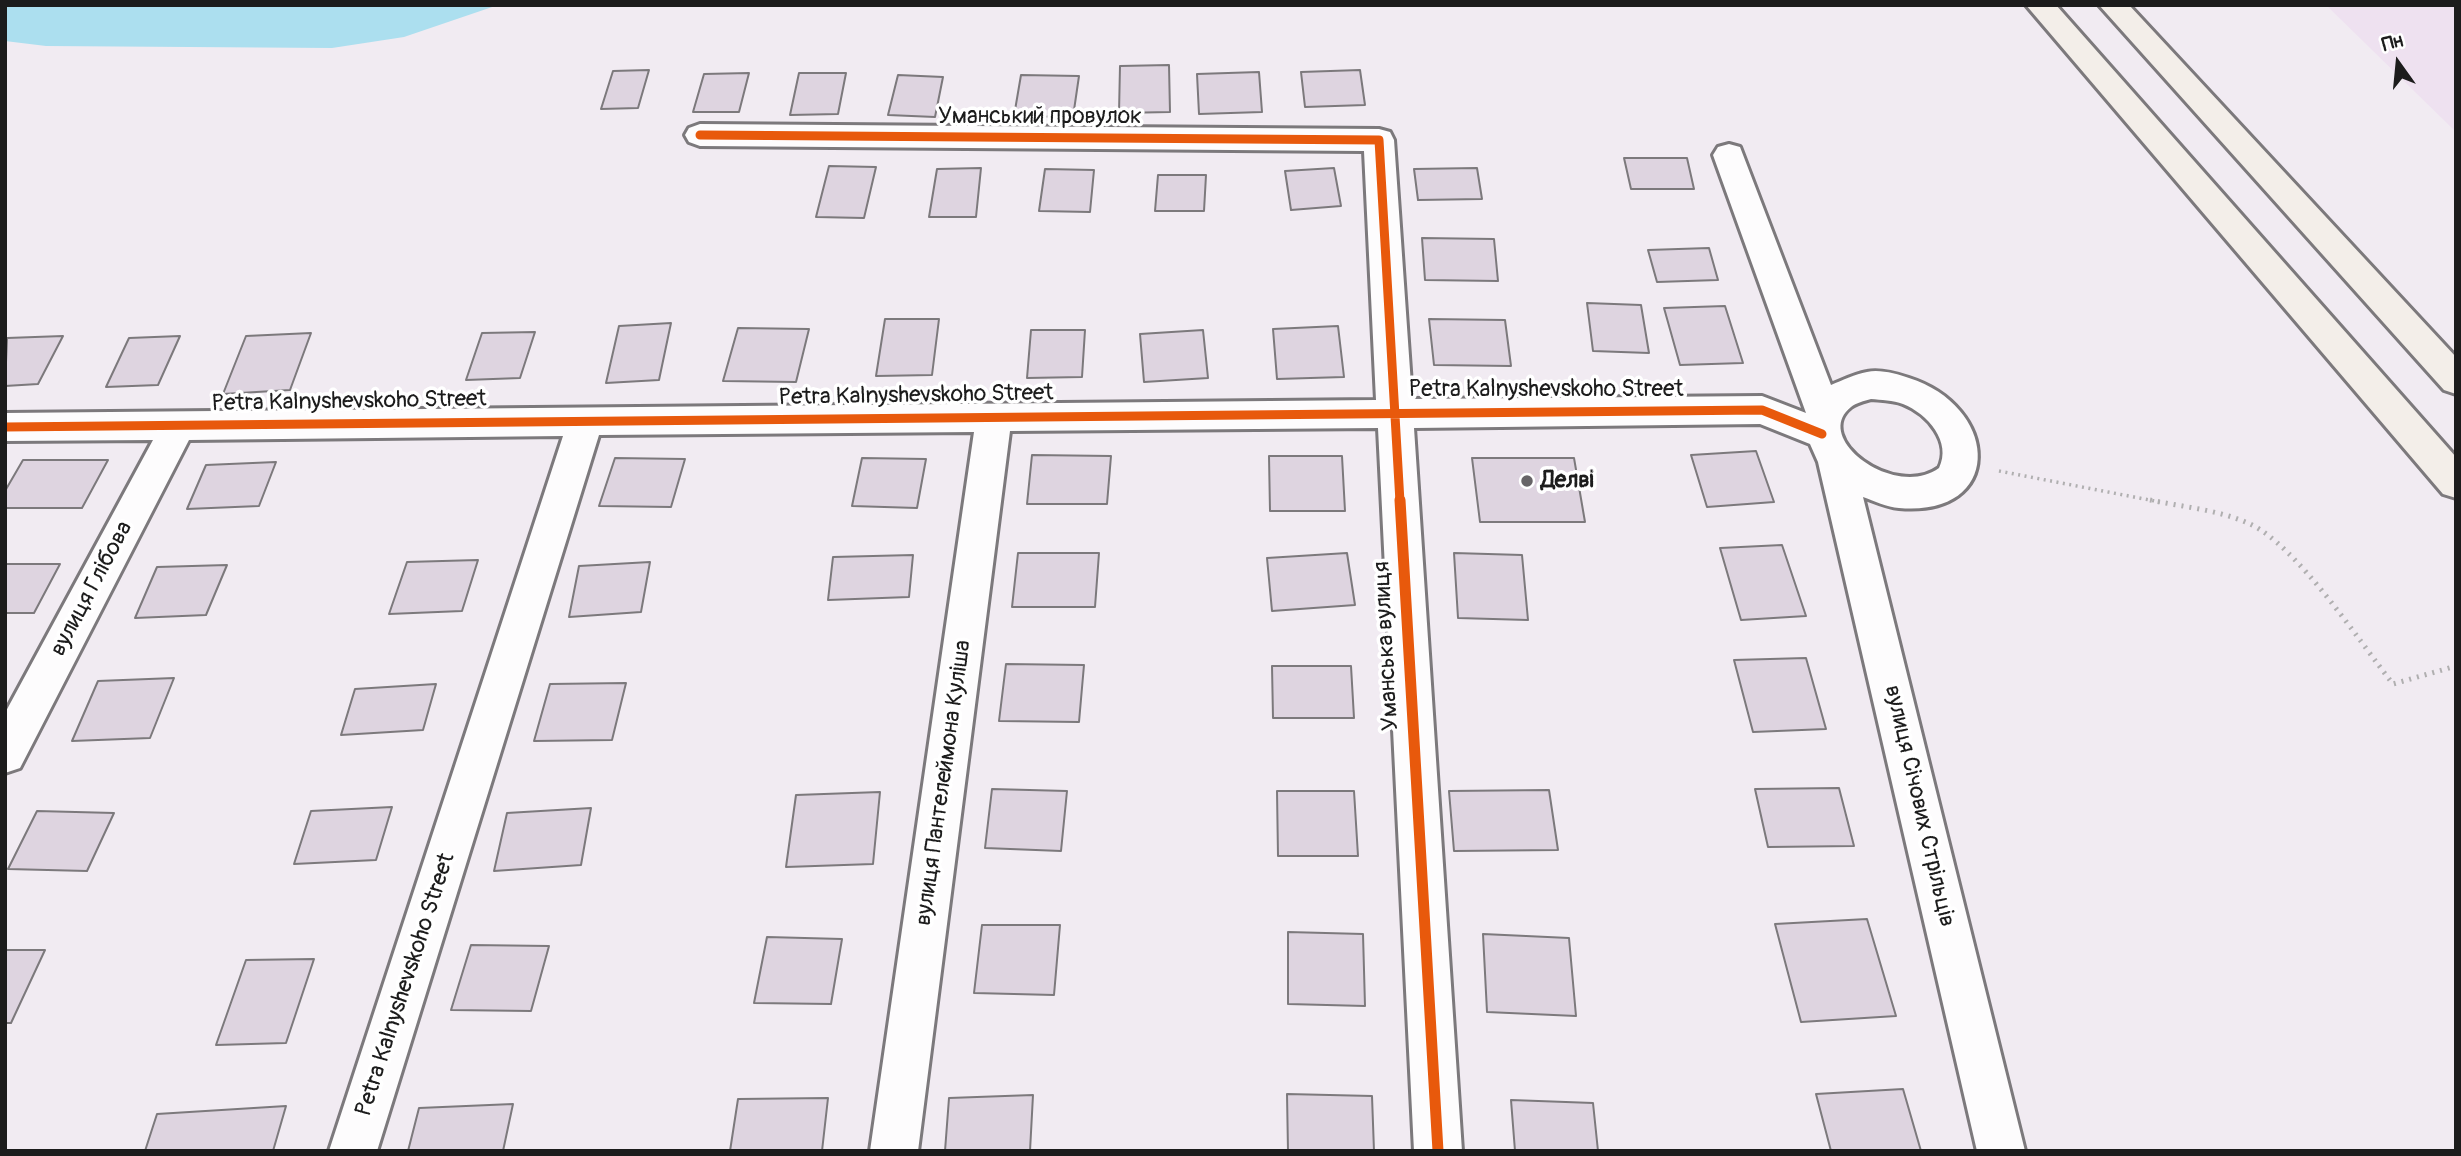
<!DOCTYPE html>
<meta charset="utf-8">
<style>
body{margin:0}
#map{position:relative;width:2461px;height:1156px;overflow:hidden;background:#f1ebf2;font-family:Pangolin,sans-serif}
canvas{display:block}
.frame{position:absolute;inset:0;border:7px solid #1c1c1c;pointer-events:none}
.north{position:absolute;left:2363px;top:28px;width:70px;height:70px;-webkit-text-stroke:5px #fff;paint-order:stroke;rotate:345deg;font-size:19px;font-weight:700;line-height:28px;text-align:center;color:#1c1c1c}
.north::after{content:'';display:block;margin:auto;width:24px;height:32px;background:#1c1c1c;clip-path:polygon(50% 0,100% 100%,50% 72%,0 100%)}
</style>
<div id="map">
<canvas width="2461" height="1156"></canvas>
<div class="frame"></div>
<div class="north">Пн</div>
</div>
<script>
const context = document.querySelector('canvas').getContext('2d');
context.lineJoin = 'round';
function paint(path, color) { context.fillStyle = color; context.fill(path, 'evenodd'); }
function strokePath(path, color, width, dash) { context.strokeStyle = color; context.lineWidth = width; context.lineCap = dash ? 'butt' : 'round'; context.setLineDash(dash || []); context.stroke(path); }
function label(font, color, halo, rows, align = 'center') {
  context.font = font + ' Pangolin,sans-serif'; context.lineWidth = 7; context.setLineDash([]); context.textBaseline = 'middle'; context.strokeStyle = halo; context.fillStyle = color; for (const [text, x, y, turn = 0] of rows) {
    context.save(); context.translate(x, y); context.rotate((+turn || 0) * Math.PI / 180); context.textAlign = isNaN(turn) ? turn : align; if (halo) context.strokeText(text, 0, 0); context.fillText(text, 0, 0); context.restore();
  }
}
paint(new Path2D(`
 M2326,5H2456V132Z`), '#eee1f0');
paint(new Path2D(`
 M5,5H498L404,37L332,48L46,46L5,41Z`), '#acdfef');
const building = new Path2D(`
 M1169,65L1170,112L1119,113L1120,66Z
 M649,70L638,108L601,109L613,71Z
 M1360,70L1365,105L1305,107L1301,72Z
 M1259,72L1262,112L1199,114L1197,74Z
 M749,73L739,112H693L704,74Z
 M799,73H846L838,114L790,115Z
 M898,75L943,77L935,117L888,115Z
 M1021,75L1079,76L1073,117L1014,116Z
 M1624,158H1687L1694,189H1631Z
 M829,166L876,167L864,218L816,217Z
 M981,168L976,217H929L937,169Z
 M1334,168L1341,206L1291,210L1285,171Z
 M1477,168L1482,199L1418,200L1414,169Z
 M1045,169L1094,170L1090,212L1039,211Z
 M1158,175H1206L1204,211H1155Z
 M1422,238L1494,239L1498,281L1425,280Z
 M1709,248L1718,280L1657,282L1648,250Z
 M1587,303L1641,305L1649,353L1593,351Z
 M1725,306L1743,363L1680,365L1664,308Z
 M885,319H939L932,375L876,376Z
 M1429,319L1505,320L1511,366L1434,365Z
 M671,323L659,380L606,383L619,326Z
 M1338,326L1344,377L1277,379L1273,329Z
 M738,328L809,329L796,382L723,381Z
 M1031,330H1085L1082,377L1027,378Z
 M1203,330L1208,378L1144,382L1140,334Z
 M535,332L520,378L466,380L482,333Z
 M311,333L290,390L223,394L246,336Z
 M63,336L38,384L5,386L7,338Z
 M180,336L158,385L106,387L129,338Z
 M1756,451L1774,502L1707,507L1691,455Z
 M1032,455L1111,456L1107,504H1027Z
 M1269,456H1342L1345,511H1270Z
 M615,458L685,459L671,507L599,506Z
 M862,458L926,459L917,508L852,506Z
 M1472,458H1574L1585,522H1480Z
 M23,460H108L82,508H5V491Z
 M276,462L259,506L187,509L206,465Z
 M1782,545L1806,616L1741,620L1720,548Z
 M1018,553H1099L1095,607H1012Z
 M1347,553L1355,605L1272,611L1267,558Z
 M1454,553L1522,555L1528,620L1458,618Z
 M913,555L909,597L828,600L833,557Z
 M478,560L462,611L389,614L407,562Z
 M650,562L641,612L569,617L579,566Z
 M5,564H60L34,613H5Z
 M227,565L206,615L135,618L157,567Z
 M1806,658L1826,729L1753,732L1734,660Z
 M1006,664L1084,665L1079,722L999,721Z
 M1272,666H1351L1354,718H1273Z
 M174,678L150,738L72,741L98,681Z
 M626,683L612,740L534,741L550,684Z
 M436,684L423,730L341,735L355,689Z
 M1839,788L1854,846L1768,847L1755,789Z
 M992,789L1067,791L1061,851L985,848Z
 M1549,790L1558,850L1454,851L1449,791Z
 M1277,791H1354L1358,856H1278Z
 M880,792L873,864L786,867L796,795Z
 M392,807L376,860L294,864L311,811Z
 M591,808L581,865L494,871L507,813Z
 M37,811L114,813L87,871L8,869Z
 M1867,919L1896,1016L1801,1022L1775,924Z
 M982,925H1060L1054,995L974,993Z
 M1288,932L1363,934L1365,1006L1288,1004Z
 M1483,934L1569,938L1576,1016L1487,1012Z
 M767,937L842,939L831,1004L754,1003Z
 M471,945L549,946L531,1011L451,1010Z
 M5,950H45L11,1023H5Z
 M314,959L286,1043L216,1045L246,960Z
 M1903,1089L1921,1151H1831L1816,1094Z
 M1287,1094L1372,1096L1374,1151H1288Z
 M1033,1095L1030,1151H945L949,1098Z
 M828,1098L822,1151H730L738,1099Z
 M1511,1100L1593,1103L1598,1151H1515Z
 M513,1104L503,1151H408L419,1108Z
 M286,1106L273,1151H145L157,1114Z`);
paint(building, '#ded4e0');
strokePath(building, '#7c797c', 2);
const street = new Path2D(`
 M700,124L1379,129L1390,132L1394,140L1412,399L1762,396L1806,413L1713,155L1718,147L1729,144L1740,147L1831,385C1843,380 1855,374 1867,372C1880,369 1897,374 1909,378C2000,407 2005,517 1899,508C1887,507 1874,501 1863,497L2025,1151H1977L1818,462L1810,444L1760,424L1414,428L1462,1151H1414L1378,428L1010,431L918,1151H870L974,432L599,435L377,1151H329L563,436L189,440L20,768L5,773V713L153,440L5,441V413L1376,400L1364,151L700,146L689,142L685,135L689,128ZM1871,399C1881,400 1893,400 1903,404C1928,414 1952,442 1939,468C1895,500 1811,438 1851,407C1856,403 1864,401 1871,399Z`);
const highway = new Path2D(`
 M2026,5H2056L2456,457V498L2443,494Z
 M2099,5H2129L2456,357V394L2444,390Z`);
strokePath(street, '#7c797c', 6);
strokePath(highway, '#7c797c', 6);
strokePath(new Path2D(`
 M1999,471L2160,502`), '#b0afb0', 3.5, [2, 4.5]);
strokePath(new Path2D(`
 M2150,500C2183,507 2220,510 2250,524C2297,546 2359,641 2393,684L2456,666`), '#b0afb0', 5, [2, 6]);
paint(street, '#fdfcfd');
paint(highway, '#f3eee9');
strokePath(new Path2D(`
 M700,135L1379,140L1400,502
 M5,427L1762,410L1822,434`), '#e8590c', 9);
strokePath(new Path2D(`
 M1400,500L1438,1151`), '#e8590c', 11);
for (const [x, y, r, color] of [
 [1527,481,7,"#676467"]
]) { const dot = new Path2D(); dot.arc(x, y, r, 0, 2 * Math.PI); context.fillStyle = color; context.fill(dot); strokePath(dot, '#fff', 2.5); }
label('23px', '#1c1c1c', '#fff', [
 ["Уманський провулок",1040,117],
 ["Petra Kalnyshevskoho Street",1546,390],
 ["Petra Kalnyshevskoho Street",916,396,-1],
 ["Petra Kalnyshevskoho Street",349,402,-1],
 ["вулиця Глібова",92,589,-62],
 ["Уманська вулиця",1387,646,-93],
 ["вулиця Пантелеймона Куліша",944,783,-82],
 ["вулиця Січових Стрільців",1919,806,77],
 ["Petra Kalnyshevskoho Street",406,985,-72]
]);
label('bold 23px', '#1c1c1c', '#fff', [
 ["Делві",1541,481]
], 'left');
</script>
